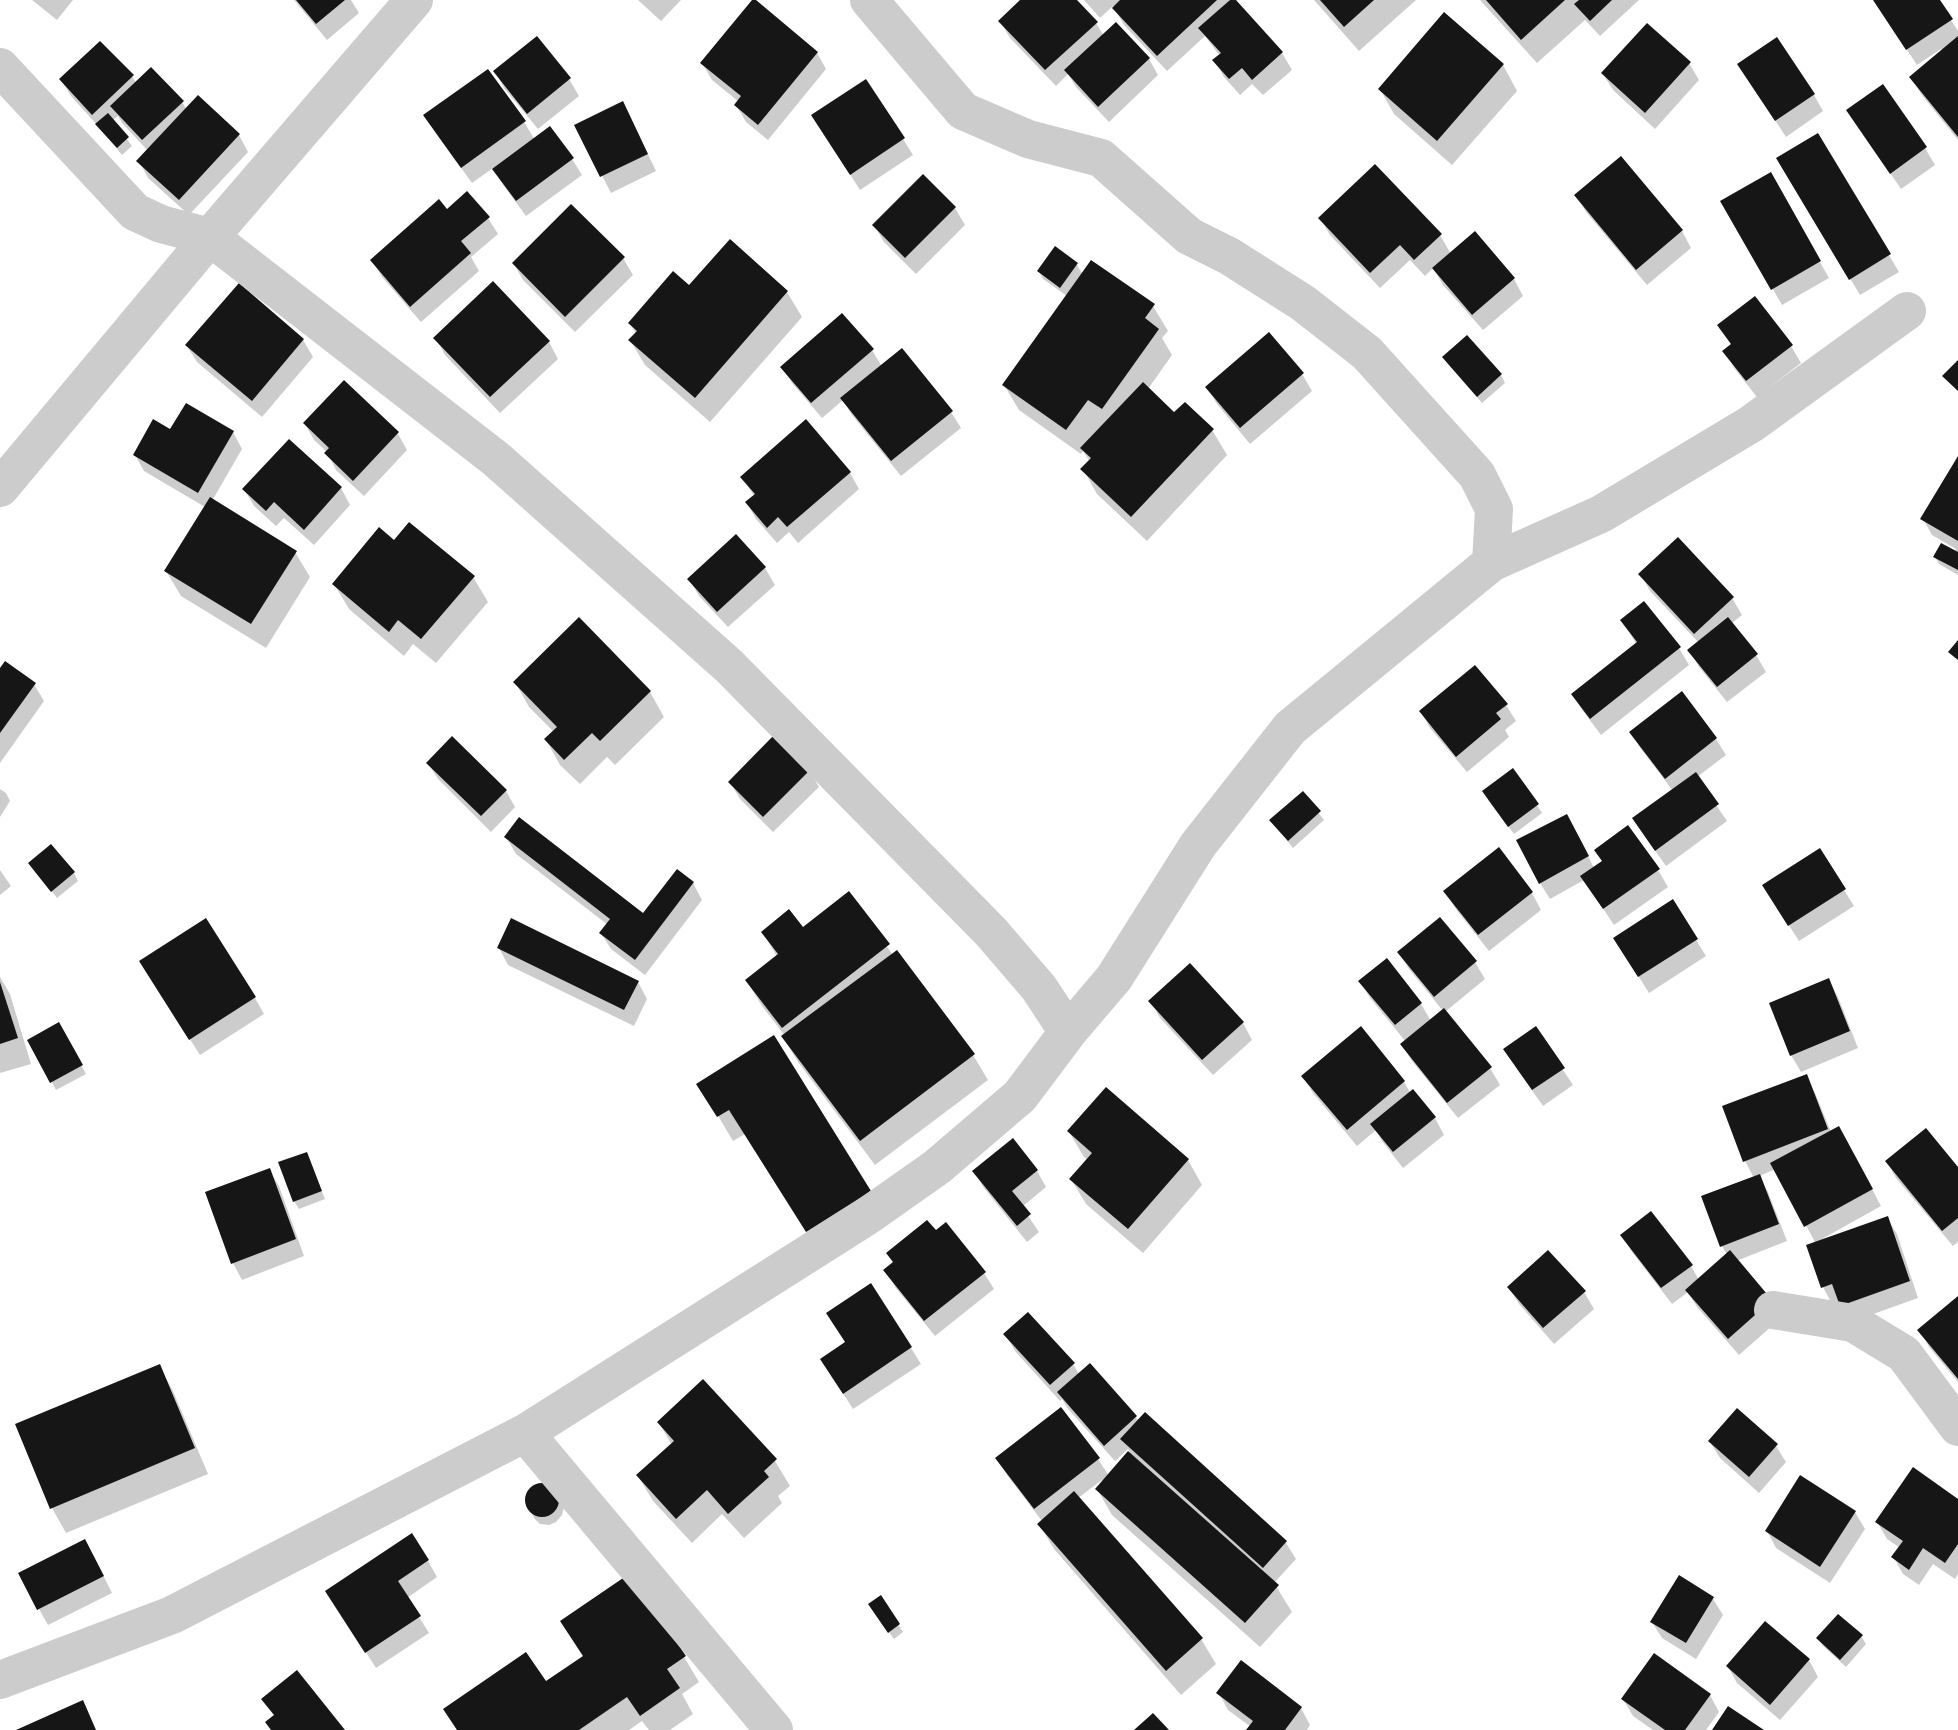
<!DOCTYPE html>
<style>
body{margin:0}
canvas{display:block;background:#fff}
</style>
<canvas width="1958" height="1730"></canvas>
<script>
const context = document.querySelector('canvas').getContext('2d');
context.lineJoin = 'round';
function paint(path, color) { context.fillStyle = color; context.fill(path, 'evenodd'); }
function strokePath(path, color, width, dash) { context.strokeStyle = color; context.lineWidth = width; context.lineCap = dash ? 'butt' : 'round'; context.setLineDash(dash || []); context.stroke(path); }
paint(new Path2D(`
 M32,0H73L57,20Z
 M294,0H351L359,13L327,40Z
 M638,0H681L661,21Z
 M1023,0H1075L1096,23L1104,36L1149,59L1158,75L1109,122L1076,87L1068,74L1056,86L1010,38L1000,21Z
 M1084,0H1229L1230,2L1234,0L1282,53L1292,70L1263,95L1252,84L1240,95L1224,77L1214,60L1220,56L1205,36L1167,71L1124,25L1113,6L1100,18Z
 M1314,0H1416L1359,51Z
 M1480,0H1639L1600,36L1585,20L1537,63Z
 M1874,0H1938L1951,20L1958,31V140L1921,94L1911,77L1943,51L1941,49L1917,65Z
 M1445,15L1503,65L1517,91L1452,165L1394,114L1380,89Z
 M817,53L826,69L768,140L746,122L736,105L739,102L712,80L702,63Z
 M1689,63L1699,80L1655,129L1613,90L1603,74Z
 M1739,65L1814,95L1823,111L1786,137Z
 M495,71L569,79L579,96L538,129L504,88Z
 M132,76L136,83L182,102L187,110L239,135L248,152L189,215L148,178L139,161L148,151L122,123L118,116L113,120L132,146L122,155L98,126L71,96L61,80Z
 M1848,111L1925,148L1935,165L1901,189Z
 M426,116L524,122L535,140L572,159L582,175L526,216L504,186L493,168L472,183L435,132Z
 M631,119L656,171L611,193L576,125Z
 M823,132L903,139L913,155L860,190Z
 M1817,135L1899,272L1860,295L1778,159Z
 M1620,158L1682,231L1691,248L1647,285L1586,212L1576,195Z
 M1770,175L1829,278L1782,305L1723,202Z
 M923,177L955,208L965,225L916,274L884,242L874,225Z
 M447,211L488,218L498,234L471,257L479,271L421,322L382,277L372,260Z
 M1320,218L1440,235L1451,254L1514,279L1523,296L1483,330L1443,285L1433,268L1425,276L1410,260L1380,288L1330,235Z
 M730,242L787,292L802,317L710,422L645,365L630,340L636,334L630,323L690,287Z
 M623,258L633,275L575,332L523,280L514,264Z
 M1077,265L1083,275L1153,306L1168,331L1162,338L1172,355L1148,389L1175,415L1212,430L1227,455L1147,541L1097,494L1083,469L1090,462L1083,451L1081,454L1019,410L1004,385L1067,296L1043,279L1039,271Z
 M493,284L549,342L558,359L500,413L445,355L436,338Z
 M239,285L303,340L313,357L262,417L197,362L187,346Z
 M1719,326L1791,346L1801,363L1757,397L1734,368L1725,351L1732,346Z
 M1467,338L1501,375L1505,383L1482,403L1449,365L1444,358Z
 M872,350L882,367L951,412L961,428L901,476L852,415L843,400L822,418L792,383L782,367Z
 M1302,374L1312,391L1250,444L1217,404L1207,387Z
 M344,382L398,434L407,450L364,496L336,470L327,452L314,440L305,424Z
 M233,432L242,449L212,501L295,552L310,577L266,648L181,596L166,571L205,507L144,471L135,455Z
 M289,441L341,488L350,505L314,545L284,518L276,526L254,506L244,489Z
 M1958,460V575L1939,564L1935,557L1954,552L1956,549L1932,535L1923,519Z
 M850,473L859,489L798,543L789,532L777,543L756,519L747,503L754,496L742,477Z
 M736,537L765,568L775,585L728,627L699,596L689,579Z
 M394,542L473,577L488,602L436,663L413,644L404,656L349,609L334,584Z
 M1641,575L1732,598L1742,615L1731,624L1756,655L1766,672L1727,702L1699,667L1690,650L1699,643L1650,591Z
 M1644,604L1679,648L1689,665L1601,735L1583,711L1573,695L1637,645L1622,621Z
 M579,620L650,692L664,717L615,765L607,757L580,784L560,765L546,740L554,732L529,707L515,682Z
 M0,671L34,684L44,701L0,763Z
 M1681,694L1716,739L1726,755L1697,777L1727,821L1666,866L1644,835L1673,791L1641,749L1631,732Z
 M1506,705L1516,721L1505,730L1509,737L1467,772L1430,728L1421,711Z
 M428,763L506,791L515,807L491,832L438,779Z
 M809,770L819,787L773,832L740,799L730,782Z
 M0,789L6,793L10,801L0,817Z
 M1303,793L1324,820L1293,848L1271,820Z
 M1488,800L1537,805L1542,813L1514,834Z
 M1576,832L1594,868L1658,870L1668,887L1614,925L1584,880L1550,899L1540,883Z
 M506,837L644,915L693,883L702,900L645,975L611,949L601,933L608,925L516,854Z
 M1499,850L1532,893L1541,910L1489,951L1455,908L1445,891Z
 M30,864L74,873L78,881L57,898Z
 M0,870L11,886L0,895Z
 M1844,890L1854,906L1799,941L1774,902Z
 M848,894L893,955L973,1055L988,1080L875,1165L798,1062L783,1037L785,1036L762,1006L747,981L777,957L763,932L803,929Z
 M1696,940L1706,956L1649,993L1625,955Z
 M499,948L638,982L647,999L634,1026L508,965Z
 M1399,953L1475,962L1485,979L1445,1012L1490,1068L1500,1085L1458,1118L1412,1061L1402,1045L1406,1042L1370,998L1360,981L1421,1004L1431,1021L1443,1011L1409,969Z
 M0,977L10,994L31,1064L0,1073Z
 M151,978L255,998L264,1014L200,1055Z
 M1829,980L1838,997L1858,1048L1801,1072L1791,1055Z
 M1151,1001L1243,1023L1252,1040L1213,1075L1160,1018Z
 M58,1024L86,1074L56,1090L29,1040Z
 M1535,1028L1573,1085L1543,1106L1515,1066Z
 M1303,1076L1404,1082L1411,1094L1413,1092L1435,1118L1444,1135L1403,1168L1382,1141L1376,1130L1357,1146L1313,1093Z
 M1806,1076L1815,1093L1831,1132L1848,1144L1881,1206L1822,1239V1241L1887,1218L1897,1234L1918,1298L1851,1322L1832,1304L1823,1287L1816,1244L1776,1169L1759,1176L1768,1192L1787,1241L1736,1261L1781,1318L1739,1355L1697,1307L1688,1292L1672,1304L1632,1252L1622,1235L1691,1266L1699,1280L1727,1255L1722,1246L1754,1178L1745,1161Z
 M699,1084L870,1192L822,1256L745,1134L733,1141Z
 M1069,1132L1188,1160L1202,1185L1143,1253L1086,1204L1071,1179L1088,1160L1084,1157Z
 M306,1154L325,1199L299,1209L294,1201Z
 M1887,1162L1958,1170V1242L1953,1246L1896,1178Z
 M269,1170L279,1186L304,1256L242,1280L233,1263Z
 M974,1171H1037L1046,1187L1022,1207L1039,1232L1027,1242L984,1188Z
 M935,1232L984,1273L994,1289L935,1336L895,1287L886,1271Z
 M1509,1287L1584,1292L1594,1309L1554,1344L1519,1304Z
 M1958,1299V1382L1929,1347L1920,1330Z
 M1006,1335L1073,1364L1079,1374L1090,1365L1139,1421L1145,1414L1286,1543L1296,1559L1274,1583L1292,1612L1260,1647L1112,1515L1097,1489L1106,1477L1078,1498L1201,1639L1216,1664L1181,1695L1054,1549L1039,1524L1042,1521L1007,1475L997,1458L1098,1459L1109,1476L1130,1452L1128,1449L1115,1461L1068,1409L1062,1399L1060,1401L1015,1351Z
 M847,1344L911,1348L921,1364L853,1409L832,1376Z
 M159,1366L173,1391L208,1474L66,1533L52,1508Z
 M703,1382L775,1461L790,1486L778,1496L782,1503L744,1538L722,1514L692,1543L653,1501L638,1476L672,1445L659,1423Z
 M1710,1442L1776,1446L1786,1462L1759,1493L1720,1458Z
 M540,1484L549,1485L564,1507L562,1515L556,1522L549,1525L540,1524L534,1518L526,1502L527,1493L533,1487Z
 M1958,1501V1574L1955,1579L1933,1564L1919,1585L1903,1574L1894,1558L1900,1548L1887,1539L1877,1522Z
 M1855,1512L1865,1529L1830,1583L1776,1548L1767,1531Z
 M94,1557L112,1593L48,1625L39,1609Z
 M428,1561L437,1577L407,1598L429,1633L376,1668L337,1608Z
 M1680,1578L1713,1599L1723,1615L1696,1659L1662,1638L1652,1622Z
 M880,1597L903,1632L894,1639L874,1612Z
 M562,1622L684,1657L699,1682L682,1694L693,1714L670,1730H649L642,1721L629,1730H457L546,1684L584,1658Z
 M1861,1636L1866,1644L1846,1667L1823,1646L1818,1639Z
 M1809,1660L1818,1677L1780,1720L1737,1683L1728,1667Z
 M1219,1693L1301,1708L1310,1725L1307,1730H1248L1251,1727L1228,1710Z
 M1710,1695L1719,1712L1706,1730H1653L1633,1716L1623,1699Z`), '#0003');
paint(new Path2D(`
 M296,0H345L316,24Z
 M752,0H756L818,52L758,125L734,105L741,96L700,63Z
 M1020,0H1077L1098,22L1045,70L998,21Z
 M1120,0H1217L1157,56L1112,8Z
 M1230,0H1236L1283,52L1252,80L1242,68L1229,79L1212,60L1221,53L1198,28Z
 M1320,0H1374L1344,27Z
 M1486,0H1565L1521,40Z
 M1579,0H1612L1590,21L1574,4Z
 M1873,0H1940L1953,19L1906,50Z
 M1444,12L1504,64L1437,141L1378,89Z
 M1116,22L1150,58L1098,107L1064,70Z
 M1647,23L1691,62L1645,113L1601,73Z
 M537,36L571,78L527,114L493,71Z
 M1958,36V137L1909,77Z
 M1777,37L1815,94L1775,121L1737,64Z
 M100,41L134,75L92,115L59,79Z
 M151,67L184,101L142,140L110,106Z
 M488,69L526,121L461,168L423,115Z
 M866,79L905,138L850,175L811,115Z
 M1883,84L1927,147L1890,174L1846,110Z
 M198,95L240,134L179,200L136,161Z
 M623,101L648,154L600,177L574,125Z
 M108,113L129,137L117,148L95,124Z
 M550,126L574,158L516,201L492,169Z
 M1818,133L1891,254L1849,280L1776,158Z
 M1621,156L1683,230L1636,270L1574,195Z
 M1375,164L1442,234L1414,260L1400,245L1370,273L1318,218Z
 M1771,172L1821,261L1771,290L1720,201Z
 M923,174L956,207L905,258L872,225Z
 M467,191L490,217L461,241L471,253L410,307L370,260L439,199L447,209Z
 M571,204L625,257L565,317L512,263Z
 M1475,231L1515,278L1472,315L1432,268Z
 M730,239L788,291L695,398L628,340L637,331L628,323L673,271L689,285Z
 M1055,246L1078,263L1060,288L1037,271Z
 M1091,260L1155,304L1145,318L1159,329L1102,409L1088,400L1066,430L1002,385Z
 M493,281L550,341L490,397L433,338Z
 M239,283L304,339L252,401L185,345Z
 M1755,296L1793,345L1746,381L1722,351L1731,344L1717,325Z
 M842,313L874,349L811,403L780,367Z
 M1269,332L1304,373L1240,428L1205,387Z
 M1467,335L1502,374L1477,397L1442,357Z
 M902,348L953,411L891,461L840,398Z
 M1958,360V391L1942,376Z
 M344,380L399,432L353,481L324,453L329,448L303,423Z
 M1143,382L1174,412L1185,402L1214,429L1131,517L1080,469L1091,458L1080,448Z
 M186,403L234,431L198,493L133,455L153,419L170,429Z
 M806,419L851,472L787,527L778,517L767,528L745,502L755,494L740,477Z
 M289,439L342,487L304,530L274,502L266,511L242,489Z
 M1958,456V541L1920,519Z
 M210,497L297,551L251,624L164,571Z
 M409,522L475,576L421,639L398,620L389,632L332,584L379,527L394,540Z
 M736,534L766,567L717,612L687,579Z
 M1678,537L1734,597L1694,634L1638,574Z
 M1941,543L1958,552V570L1933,557Z
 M1644,601L1681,647L1590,719L1571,694L1637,642L1620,620Z
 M579,617L651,691L600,741L592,733L564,760L544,739L557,727L513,682Z
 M1728,617L1758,654L1717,687L1687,650Z
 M1958,640V660L1948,652Z
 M5,661L36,683L0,733V668Z
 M1475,665L1508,704L1496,713L1501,719L1456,757L1419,711Z
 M1682,691L1717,738L1665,779L1629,732Z
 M775,734L811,769L763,817L728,782Z
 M452,736L507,790L481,816L426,763Z
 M1513,768L1539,804L1508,827L1482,791Z
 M1696,772L1719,804L1655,851L1632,818Z
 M1303,791L1321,811L1288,841L1269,820Z
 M1567,814L1589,856L1539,884L1516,840Z
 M519,817L643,913L677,869L694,882L635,960L599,933L610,919L504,837Z
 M1628,825L1660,869L1603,909L1580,876L1602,861L1594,850Z
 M51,844L75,872L51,892L28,863Z
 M1499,847L1533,892L1478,935L1443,891Z
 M1820,848L1846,889L1788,926L1762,885Z
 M849,891L890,944L782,1028L745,980L778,954L761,932L789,909L803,927Z
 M1673,899L1698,939L1638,977L1613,938Z
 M1440,917L1477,961L1434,997L1397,952Z
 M206,918L256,997L189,1040L139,961Z
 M511,918L639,981L624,1010L497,948Z
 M897,950L975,1054L860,1141L781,1036Z
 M1387,958L1422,1003L1395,1025L1358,981Z
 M1190,963L1244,1022L1202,1060L1148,1001Z
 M1829,978L1850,1031L1790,1056L1769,1003Z
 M0,982L18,1038L0,1044Z
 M1444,1008L1492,1067L1447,1103L1400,1044Z
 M59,1022L83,1065L50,1083L27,1040Z
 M1361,1026L1405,1081L1347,1130L1301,1076Z
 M1536,1026L1565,1068L1532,1090L1503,1049Z
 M774,1035L871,1191L806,1232L729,1110L717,1117L696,1084Z
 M1807,1074L1828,1129L1743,1162L1722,1106Z
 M1106,1087L1189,1159L1128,1229L1069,1179L1092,1153L1067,1131Z
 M1413,1089L1436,1117L1393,1152L1370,1124Z
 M1839,1126L1873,1189L1804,1227L1770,1163Z
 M1926,1128L1958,1167V1218L1942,1231L1885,1161Z
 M1013,1138L1038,1170L1012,1191L1031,1214L1017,1226L972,1171Z
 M307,1152L322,1191L293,1202L278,1162Z
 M270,1168L296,1239L231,1264L205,1192Z
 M1760,1174L1779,1224L1720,1247L1701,1196Z
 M1651,1211L1693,1265L1661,1288L1620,1235Z
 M1888,1216L1910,1281L1840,1306L1832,1284L1821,1288L1806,1245Z
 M927,1220L936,1230L946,1222L986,1272L924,1321L883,1270L893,1262L886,1253Z
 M1548,1250L1586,1291L1543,1328L1507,1287Z
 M1730,1250L1772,1300L1728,1339L1685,1290Z
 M871,1283L912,1347L843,1394L820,1359L845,1342L826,1313Z
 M1958,1296V1379L1917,1330Z
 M1028,1312L1075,1363L1050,1385L1003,1334Z
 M1090,1363L1137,1416L1104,1446L1057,1392Z
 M160,1364L195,1448L50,1509L15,1424Z
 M703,1379L777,1459L764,1471L769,1477L728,1514L707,1490L676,1519L636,1475L674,1441L657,1422Z
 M1061,1407L1100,1458L1034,1509L995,1458Z
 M1737,1408L1778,1444L1749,1477L1708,1441Z
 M1145,1412L1287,1541L1263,1568L1120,1439Z
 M1128,1451L1279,1585L1245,1623L1095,1489Z
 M1913,1467L1958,1499V1544L1945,1563L1923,1548L1909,1570L1891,1557L1903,1541L1875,1522Z
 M1800,1475L1856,1511L1820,1567L1765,1531Z
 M525 1500a17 17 0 1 1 34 0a17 17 0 1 1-34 0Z
 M1074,1491L1203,1638L1166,1671L1037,1524Z
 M412,1533L429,1560L398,1581L421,1616L365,1653L325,1591Z
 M85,1539L104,1576L37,1610L18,1573Z
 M629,1574L686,1656L667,1669L680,1688L640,1716L627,1697L579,1730H457L443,1709L526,1652L546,1681L583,1656L560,1621Z
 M1679,1575L1714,1597L1686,1643L1650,1622Z
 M881,1595L900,1624L888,1633L868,1604Z
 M1838,1614L1863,1635L1840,1660L1816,1638Z
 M1765,1621L1810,1659L1770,1705L1726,1666Z
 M1654,1653L1711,1694L1685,1730H1665L1621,1699Z
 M1241,1660L1302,1707L1285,1730H1246L1253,1721L1216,1693Z
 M297,1670L345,1730H271L265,1722L274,1715L261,1699Z
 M83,1700L96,1730H16Z
 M1728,1706L1764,1730H1712Z
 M1153,1713L1169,1730H1134Z`), '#161616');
strokePath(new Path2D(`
 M869,0L963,111L1028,139L1101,158L1189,236L1229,256L1303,303L1367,353L1477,475L1494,509L1491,563
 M0,67L135,212L161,224L210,237L496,459L729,666L991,932L1039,988L1068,1032
 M0,488L210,237L414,0
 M1773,1310L1853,1323L1904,1354L1958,1427
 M525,1433L866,1217L937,1167L1020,1096L1068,1032L1114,978L1198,845L1290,728L1491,563L1601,514L1751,424L1907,311
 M0,1680L172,1615L525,1433L774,1730`), '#ccc', 38);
</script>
